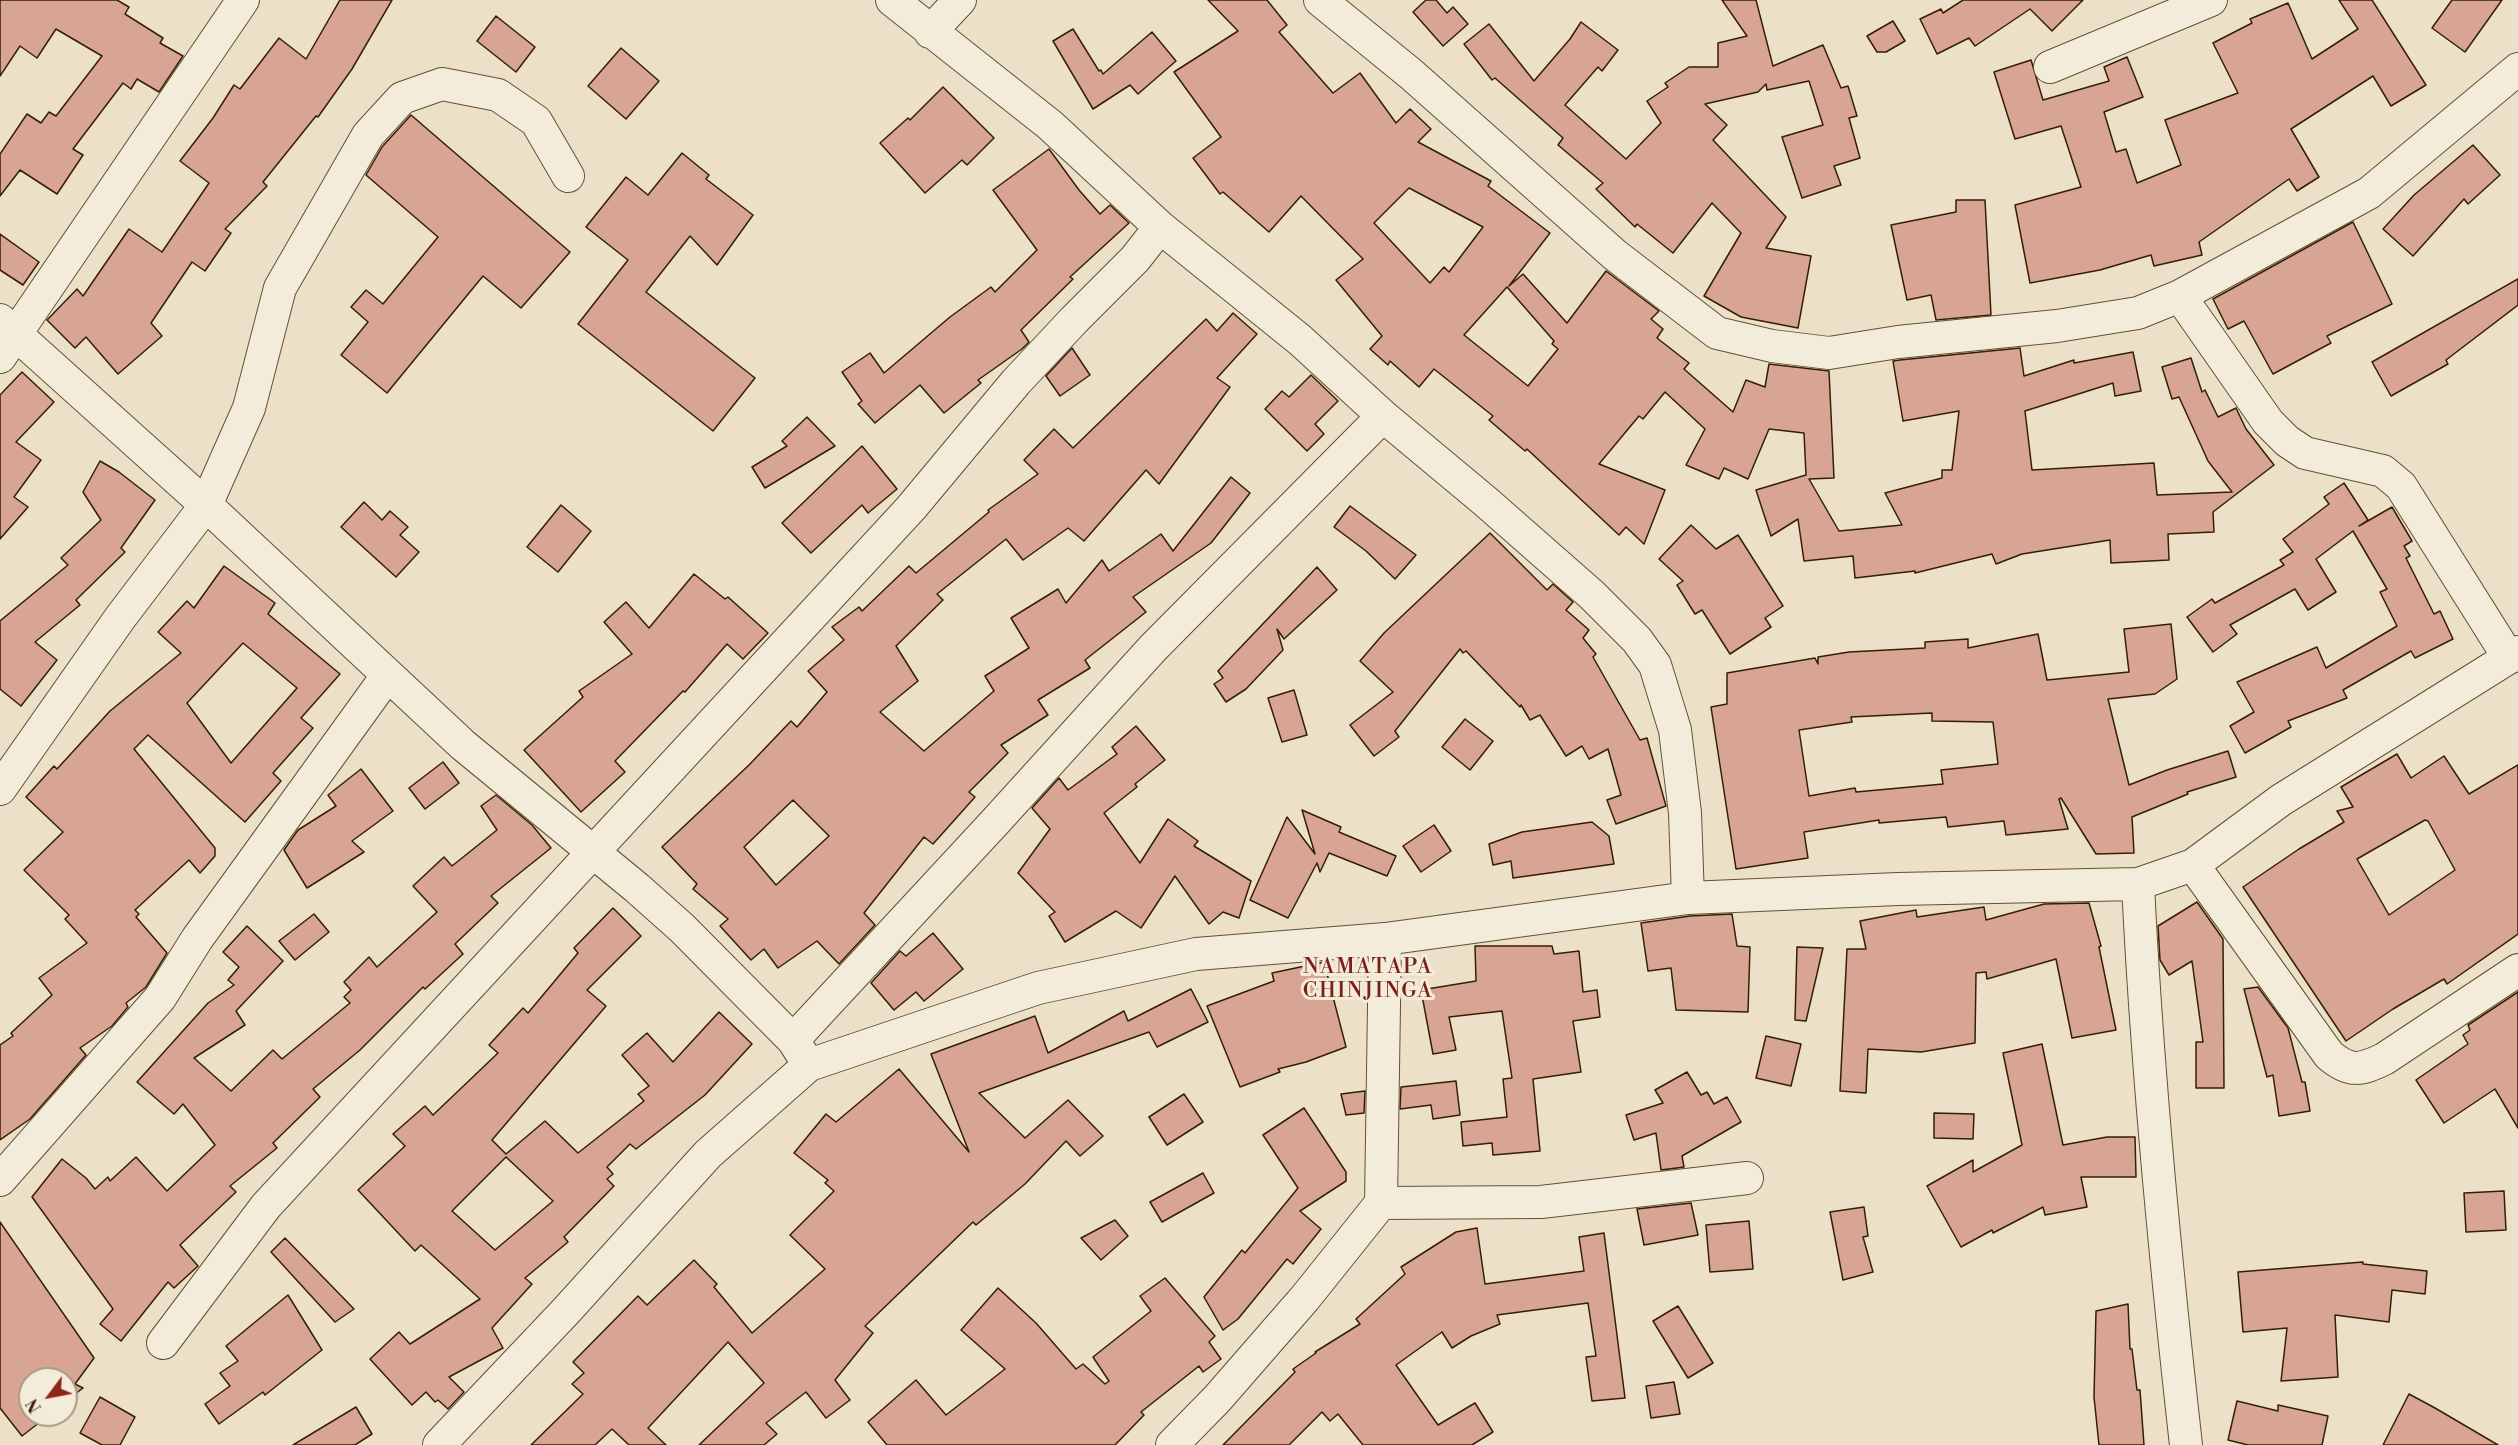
<!DOCTYPE html>
<style>
body{margin:0}
#map{position:relative;width:2518px;height:1445px;overflow:hidden;background:#ece1c8;font-family:"Libre Bodoni",serif}
canvas{display:block}
.north{position:absolute;left:18px;top:1367px;width:60px;height:60px;box-sizing:border-box;background:#f3ecdb;border:2px solid #a79a84;border-radius:50%;rotate:238deg;font-size:16px;font-weight:700;line-height:24px;text-align:center;color:#341f01}
.north::after{content:'';display:block;margin:auto;width:21px;height:27px;background:#8f2418;clip-path:polygon(50% 0,100% 100%,50% 72%,0 100%)}
</style>
<div id="map">
<canvas width="2518" height="1445"></canvas>
<div class="north">N</div>
</div>
<script>
const context = document.querySelector('canvas').getContext('2d');
context.lineJoin = 'round';
function paint(path, color) { context.fillStyle = color; context.fill(path, 'evenodd'); }
function strokePath(path, color, width, dash) { context.strokeStyle = color; context.lineWidth = width; context.lineCap = dash ? 'butt' : 'round'; context.setLineDash(dash || []); context.stroke(path); }
function label(font, color, halo, rows, align = 'center') {
  context.font = font + ' "Libre Bodoni",serif'; context.lineWidth = 6; context.setLineDash([]); context.textBaseline = 'middle'; context.strokeStyle = halo; context.fillStyle = color; for (const [text, x, y, turn = 0] of rows) {
    context.save(); context.translate(x, y); context.rotate((+turn || 0) * Math.PI / 180); context.textAlign = isNaN(turn) ? turn : align; if (halo) context.strokeText(text, 0, 0); context.fillText(text, 0, 0); context.restore();
  }
}
const building = new Path2D(`
 M0,0H117L129,7L125,14L163,38L160,43L183,56L159,92L137,79L131,89L123,83L73,149L83,155L57,194L20,170L0,196V154L27,114L41,123L49,112L56,116L102,56L56,29L37,58L20,46L0,76Z
 M340,0H392L352,69L318,117L316,116L263,182L267,186L225,229L231,233L205,271L192,262L151,323L162,336L118,374L86,337L75,348L47,320L77,289L83,296L129,229L162,252L209,183L180,161L213,118L234,85L240,89L279,38L306,59Z
 M1208,0H1267L1287,25L1279,32L1333,93L1360,73L1396,123L1410,109L1431,129L1418,142L1491,181L1488,186L1550,233L1509,286L1523,274L1567,323L1606,271L1659,311L1651,319L1663,329L1657,338L1689,363L1684,369L1733,412L1746,380L1765,387L1769,364L1829,371L1834,478L1809,479L1839,531L1902,525L1885,493L1942,478V470H1952L1959,411L1903,421L1893,361L1900,360L2020,348L2024,376L2074,360V363L2133,352L2141,391L2115,396L2113,383L2025,411L2032,470L2154,463L2157,495L2232,492L2208,461L2179,397L2172,399L2162,367L2191,358L2202,392L2205,390L2218,417L2236,408L2246,429L2274,465L2213,512L2214,532L2168,534L2169,560L2111,563L2110,540L2022,554L1996,564L1992,554L1915,573V571L1855,578L1853,556L1804,561L1798,519L1771,536L1756,490L1806,475L1804,433L1769,429L1748,479L1724,468L1719,479L1686,465L1705,429L1665,392L1643,419L1639,416L1599,464L1665,490L1644,544L1626,527L1619,535L1527,449L1525,451L1489,420L1493,416L1434,369L1419,387L1390,361L1388,365L1370,349L1382,336L1336,280L1363,259L1301,196L1269,232L1223,192L1220,194L1193,158L1221,137L1174,72L1238,31ZM1409,188L1483,227L1449,272L1444,267L1430,283L1374,223ZM1507,287L1554,341L1552,344L1558,349L1528,386L1464,335Z
 M1426,0H1436L1447,13L1453,7L1468,24L1443,46L1413,12Z
 M1722,0H1756L1773,66L1823,45L1841,88L1848,86L1857,116L1849,118L1860,158L1834,166L1841,185L1802,198L1782,137L1823,125L1809,81L1767,90L1766,84L1758,92L1705,104L1727,125L1713,140L1786,217L1766,248L1811,256L1798,328L1741,317L1704,296L1741,233L1712,203L1673,253L1637,224L1635,227L1596,189L1603,183L1558,145L1563,138L1495,78L1492,80L1464,44L1489,24L1534,81L1570,39L1581,22L1618,50L1602,71L1598,67L1565,105L1626,159L1661,123L1647,101L1668,87L1665,83L1689,67H1718V43L1747,36Z
 M1963,0H2083L2052,31L2030,9L1975,46L1969,38L1937,54L1920,19L1941,9L1943,13Z
 M2339,0H2372L2426,85L2391,106L2373,76L2291,129L2319,177L2297,191L2289,179L2199,242L2202,255L2154,266L2151,255L2100,270L2030,283L2015,205L2081,187L2061,126L2015,139L1994,72L2031,60L2043,100L2109,81L2104,67L2127,57L2143,97L2104,112L2116,152L2126,149L2137,183L2181,165L2165,120L2238,93L2213,43L2252,23L2250,19L2288,3L2312,59L2358,29Z
 M2452,0H2502L2465,52L2432,28Z
 M496,16L535,47L516,72L477,41Z
 M1893,21L1905,41L1886,52H1877L1867,36Z
 M1073,29L1099,71L1101,70L1103,74L1152,32L1176,61L1138,94L1130,85L1093,109L1053,41Z
 M621,48L659,81L626,119L588,86Z
 M943,87L994,138L967,165L962,160L925,193L880,143L908,118L910,120Z
 M411,115L570,252L521,308L483,276L387,393L341,355L368,322L351,307L366,290L383,304L438,237L366,175L382,147Z
 M2473,145L2500,175L2468,204L2464,199L2413,256L2383,229L2414,195Z
 M1049,149L1079,190L1100,214L1110,205L1129,223L1070,277L1073,279L1021,330L1029,342L1022,349L978,380L981,383L944,413L920,385L875,423L858,404L862,401L842,372L870,353L884,373L950,317L991,287L995,292L1037,250L993,190Z
 M682,153L709,175L706,179L753,215L717,265L690,236L646,292L755,378L713,431L578,324L628,260L586,227L626,177L648,195Z
 M1956,200H1985L1991,315L1936,320L1931,295L1907,300L1891,225L1956,212Z
 M2353,222L2392,304L2327,336L2331,343L2273,374L2244,321L2228,329L2213,299Z
 M0,234L39,262L23,285L0,270Z
 M2518,279V305L2446,360L2448,364L2391,396L2372,362Z
 M1233,313L1257,334L1217,378L1230,387L1159,484L1146,470L1084,541L1068,528L1023,560L1006,539L937,594L943,600L896,646L918,681L880,712L924,751L994,691L985,676L1029,648L1011,618L1058,589L1066,603L1102,560L1109,571L1161,534L1173,551L1231,477L1250,493L1211,543L1133,597L1146,612L1085,660L1090,668L1038,700L1048,715L1001,745L1008,753L969,792L975,797L933,844L924,837L864,913L875,925L839,964L817,941L778,968L764,949L751,960L720,926L728,919L693,889L697,884L662,847L749,765L791,721L797,727L827,692L808,671L844,640L832,627L859,607L862,611L909,566L916,573L989,512L988,510L1038,474L1024,460L1054,429L1073,448L1206,319L1217,331ZM793,800L829,836L776,885L744,847Z
 M1072,348L1090,375L1060,396L1046,376Z
 M22,372L54,402L16,442L41,460L14,497L28,507L0,539V395Z
 M1311,375L1338,401L1315,424L1324,434L1307,451L1265,409L1282,391L1289,397Z
 M807,417L835,446L765,488L752,467L787,446L782,441Z
 M862,446L897,489L868,513L862,505L811,553L782,523Z
 M100,461L119,472L155,500L121,548L125,552L76,600L80,605L35,642L57,660L21,706L0,689V621L68,565L61,558L101,520L83,492Z
 M2344,483L2368,520L2359,526L2392,507L2412,541L2404,546L2410,556L2406,558L2434,614L2440,611L2453,639L2415,658L2411,651L2343,690L2347,698L2288,721L2291,727L2245,753L2230,726L2254,712L2237,682L2317,647L2326,668L2397,626L2380,592L2387,589L2353,531L2316,559L2336,592L2308,610L2295,589L2230,625L2237,634L2213,652L2187,617L2212,599L2215,603L2284,565L2280,560L2293,552L2283,539L2329,504L2324,497Z
 M364,502L382,520L390,511L408,527L400,535L419,552L396,577L341,527Z
 M561,505L591,531L558,572L527,547Z
 M1350,506L1416,555L1395,579L1366,551L1334,527Z
 M1691,525L1716,549L1738,535L1783,606L1765,618L1771,627L1730,654L1702,610L1695,614L1677,585L1683,581L1659,559Z
 M1490,533L1547,590L1553,584L1573,602L1566,610L1589,630L1583,638L1596,654L1593,657L1640,740L1647,738L1666,806L1616,824L1607,800L1621,795L1608,749L1589,759L1582,746L1566,756L1540,715L1530,720L1521,705L1520,707L1466,651L1463,653L1460,649L1395,731L1399,737L1374,756L1350,725L1393,692L1360,661L1384,633Z
 M224,566L275,603L268,614L340,674L301,718L313,728L273,773L281,781L245,822L148,735L134,749L215,848V856L200,873L189,860L135,910L139,914L136,917L167,953L146,987L126,1003L128,1007L112,1026L80,1048L86,1055L30,1119L0,1140V1045L13,1036L11,1033L52,995L39,978L87,943L65,919L69,915L24,870L63,832L26,797L54,766L57,769L110,711L181,653L158,632L187,601L194,608ZM243,643L297,688L231,763L187,703Z
 M1317,567L1337,590L1284,639L1277,629L1283,650L1246,689L1226,702L1214,684L1223,678L1218,671Z
 M694,574L725,599L728,597L768,633L743,659L727,644L685,692L683,691L615,761L625,772L581,812L524,750L583,697L579,691L632,654L604,622L626,602L649,628Z
 M2171,624L2177,679L2155,694L2108,699L2129,785L2167,770L2228,751L2236,777L2187,792L2188,794L2132,817L2134,853L2096,854L2061,798L2059,799L2068,829L2006,835L2004,821L1948,827L1946,817L1879,823V820L1804,832L1808,858L1736,869L1711,707L1727,704V673L1815,658L1818,664V657L1849,652L1925,648V642L1968,639V648L2038,634L2047,680L2129,672L2124,629ZM1932,713V721L1993,722L1998,764L1941,770L1943,784L1856,792L1855,788L1809,796L1799,730L1852,722L1851,717Z
 M1294,690L1307,735L1282,742L1268,698Z
 M1465,719L1493,741L1470,770L1442,747Z
 M1136,726L1165,760L1135,784L1137,787L1104,813L1140,863L1168,819L1198,841L1194,846L1251,881L1239,918L1223,912L1209,924L1175,876L1141,928L1116,911L1065,942L1049,916L1055,912L1018,873L1050,829L1032,808L1059,778L1068,790L1117,754L1112,747Z
 M2397,754L2411,778L2444,756L2469,794L2518,765V934L2447,984L2444,979L2393,1009L2346,1041L2243,887L2299,849L2344,822L2337,811L2353,807L2341,787ZM2425,820L2428,821L2455,870L2389,915L2357,859Z
 M443,762L459,783L425,809L409,788Z
 M361,769L393,811L352,841L364,852L307,888L284,850L298,830L336,806L328,795Z
 M496,795L532,825L551,848L491,896L498,903L455,944L463,954L425,989L423,987L360,1050L313,1089L320,1097L273,1143L277,1148L230,1186L236,1192L180,1245L198,1266L174,1288L168,1282L121,1341L100,1324L113,1309L32,1197L62,1159L86,1178L95,1189L108,1177L110,1181L136,1157L167,1191L215,1145L183,1104L174,1114L137,1082L208,1003L234,985L228,980L239,967L223,952L247,926L283,961L236,1011L245,1025L194,1058L231,1091L273,1050L282,1059L350,1003L344,997L351,990L344,982L369,957L377,967L437,912L413,886L444,857L452,866L497,830L481,806Z
 M1302,810L1341,827L1339,832L1396,856L1387,876L1329,853L1320,872L1317,863L1288,918L1250,900L1287,817L1315,854Z
 M1592,822L1609,836L1614,864L1513,878L1511,861L1493,865L1489,844L1522,832Z
 M1434,825L1451,851L1421,872L1403,846Z
 M2197,902L2223,939L2224,1088H2196V1042H2203L2192,961L2169,975L2160,960L2158,926Z
 M2089,903L2101,946L2099,947L2116,1030L2072,1038L2056,959L1987,979L1986,972L1976,973L1975,1043L1921,1052L1868,1049L1866,1093L1840,1091L1847,949H1866L1860,921L1916,910L1917,917L1984,907L1986,920L2044,904Z
 M613,908L641,936L587,990L606,1006L492,1140L506,1154L545,1121L578,1153L644,1101L638,1094L649,1086L622,1055L647,1033L673,1062L719,1012L752,1044L705,1095L636,1149L630,1144L607,1167L613,1174L607,1179L614,1186L564,1237L568,1242L525,1278L532,1284L492,1328L503,1348L449,1377L464,1392L448,1409L438,1400L435,1402L426,1392L412,1405L370,1359L399,1332L410,1344L480,1299L421,1245L415,1251L358,1190L405,1146L393,1134L425,1106L433,1115L498,1053L489,1045L523,1008L528,1013L578,953L574,948ZM506,1157L553,1201L495,1250L452,1211Z
 M314,914L329,932L295,960L279,941Z
 M1732,914L1737,946L1750,947L1748,1012L1676,1010L1671,968L1648,971L1641,923L1690,916Z
 M933,933L963,969L924,1001L916,992L894,1010L871,983L900,951L906,956Z
 M1475,946H1552L1554,954L1579,951L1583,992L1597,990L1600,1017L1573,1021L1581,1072L1533,1079L1540,1151L1493,1155L1492,1143L1463,1146L1461,1122L1507,1117L1503,1079L1512,1078L1502,1011L1449,1017L1456,1050L1433,1054L1421,990L1476,981Z
 M1797,947L1823,948L1806,1021L1795,1020Z
 M1324,962L1346,1047L1306,1062L1278,1069L1280,1072L1240,1087L1207,1006L1274,981L1272,973Z
 M2258,987L2288,1028L2302,1082H2305L2310,1111L2279,1116L2273,1075L2267,1077L2244,989Z
 M1191,989L1208,1022L1157,1047L1149,1032L979,1093L1025,1138L1068,1100L1103,1136L1080,1156L1066,1141L1025,1184L976,1225L973,1222L865,1326L873,1333L835,1380L850,1400L826,1418L806,1392L766,1423L777,1434L764,1445H699L764,1383L728,1342L648,1428L666,1445H629L612,1429L595,1445H531L583,1394L572,1384L584,1373L573,1362L638,1296L647,1305L694,1260L717,1284L714,1287L752,1333L825,1269L790,1235L834,1191L825,1183L828,1180L794,1153L826,1114L836,1122L899,1069L969,1152L931,1054L1035,1016L1048,1053L1124,1011L1128,1021Z
 M2518,992V1128L2495,1089L2444,1123L2416,1080L2468,1044L2463,1035L2470,1030L2468,1025Z
 M1766,1036L1801,1044L1791,1086L1756,1078Z
 M2042,1044L2063,1145L2107,1137H2135L2136,1177H2081L2087,1207L2045,1215L2043,1207L1993,1233L1992,1230L1961,1247L1927,1186L1973,1160V1172L2022,1145L2003,1053Z
 M1687,1072L1701,1095L1707,1092L1714,1104L1727,1097L1741,1122L1682,1156L1684,1167L1661,1170L1656,1133L1634,1140L1626,1115L1663,1103L1655,1090Z
 M1456,1081L1460,1115L1433,1119L1431,1105L1400,1109L1401,1087Z
 M1365,1091L1364,1113L1346,1115L1341,1094Z
 M1184,1094L1203,1122L1167,1145L1149,1117Z
 M1304,1108L1346,1172V1181L1300,1211L1321,1229L1293,1264L1287,1259L1238,1319L1223,1330L1204,1297L1242,1250L1245,1253L1298,1188L1263,1135Z
 M1934,1113L1974,1114L1973,1139L1934,1138Z
 M1203,1173L1214,1193L1162,1222L1150,1202Z
 M2504,1191L2506,1230L2466,1232L2464,1193Z
 M1691,1203L1698,1235L1644,1245L1637,1209Z
 M1864,1207L1868,1236L1863,1237L1873,1272L1843,1280L1830,1212Z
 M1115,1220L1128,1236L1101,1260L1081,1238Z
 M1749,1221L1753,1269L1710,1272L1706,1225Z
 M0,1222L94,1358L75,1384L83,1388L66,1401V1379H30V1415H49L22,1436L0,1408Z
 M1477,1228L1485,1284L1584,1271L1579,1237L1604,1233L1625,1398L1592,1401L1586,1357L1596,1356L1588,1303L1497,1315L1500,1324L1471,1336L1452,1348L1442,1332L1396,1365L1438,1425L1475,1403L1493,1432L1472,1445H1363L1338,1414L1330,1421L1322,1412L1289,1445H1223L1295,1372L1293,1369L1316,1353L1315,1352L1360,1324L1356,1319L1405,1274L1401,1267L1456,1232Z
 M285,1238L354,1309L335,1322L271,1252Z
 M2363,1262V1264L2427,1271L2425,1294L2392,1290L2389,1322L2335,1315L2338,1377L2281,1381L2287,1328L2243,1332L2238,1272Z
 M1165,1278L1215,1336L1209,1342L1221,1359L1203,1372L1199,1366L1141,1412L1144,1415L1115,1445H887L868,1422L916,1380L946,1415L1005,1369L961,1330L998,1288L1036,1323L1076,1369L1083,1364L1105,1384L1109,1381L1093,1357L1151,1311L1140,1296Z
 M288,1295L322,1350L265,1395L263,1392L219,1424L205,1404L230,1386L220,1373L238,1361L226,1346Z
 M2128,1304L2130,1349H2132L2137,1390H2140L2144,1445H2099L2094,1397L2096,1311Z
 M1678,1306L1713,1363L1688,1378L1653,1321Z
 M1674,1382L1680,1414L1651,1418L1646,1386Z
 M2409,1394L2435,1408L2498,1445H2383Z
 M100,1397L135,1417L120,1445H102L80,1433Z
 M2237,1401L2278,1411V1405L2328,1416L2322,1445H2248L2228,1440Z
 M356,1407L372,1434L355,1445H293Z`);
paint(building, '#d8a594');
strokePath(building, '#341f01', 1.5);
const minor = new Path2D(`
 M892,0L1050,125L1160,227L1300,340L1383,416L1485,501L1592,595L1637,640L1655,665L1675,730L1685,813L1688,898
 M1320,0L1411,74L1615,255L1717,333L1772,346L1829,353L1898,342L2057,326L2138,313L2180,296L2369,193L2518,69
 M930,32L960,0
 M2050,67L2211,0
 M2180,296L2268,422L2287,441L2305,453L2383,471L2401,486L2509,658
 M0,320L206,505L463,745L637,888L682,928L793,1040L809,1065
 M0,357L243,0
 M0,789L120,618L206,505L249,408L280,288L368,135L402,98L442,84L498,95L536,121L568,176
 M2193,865L2329,1055C2350,1073 2361,1070 2384,1059L2518,970
 M2138,884C2147,1072 2165,1258 2186,1445
 M793,1040L995,822L1153,648L1383,416
 M0,1180L160,998L197,939L387,676
 M1381,1203L1541,1202L1747,1178
 M163,1343L266,1206L911,508L1016,382L1074,320L1135,259L1160,227
 M439,1445L566,1311L708,1154L809,1065L1038,988L1196,954L1385,939L1688,898L1898,889L2138,884L2193,865L2281,800L2518,652
 M1172,1445L1217,1399L1305,1298L1381,1203L1385,939`);
strokePath(minor, '#625033', 34);
strokePath(minor, '#f3ecdb', 32);
context.letterSpacing = '1.5px';
label('21px', '#7a1f14', '#f3ecdb', [
 ["NAMATAPA",1368,968],
 ["CHINJINGA",1368,992]
]);
context.letterSpacing = '0px';
</script>
